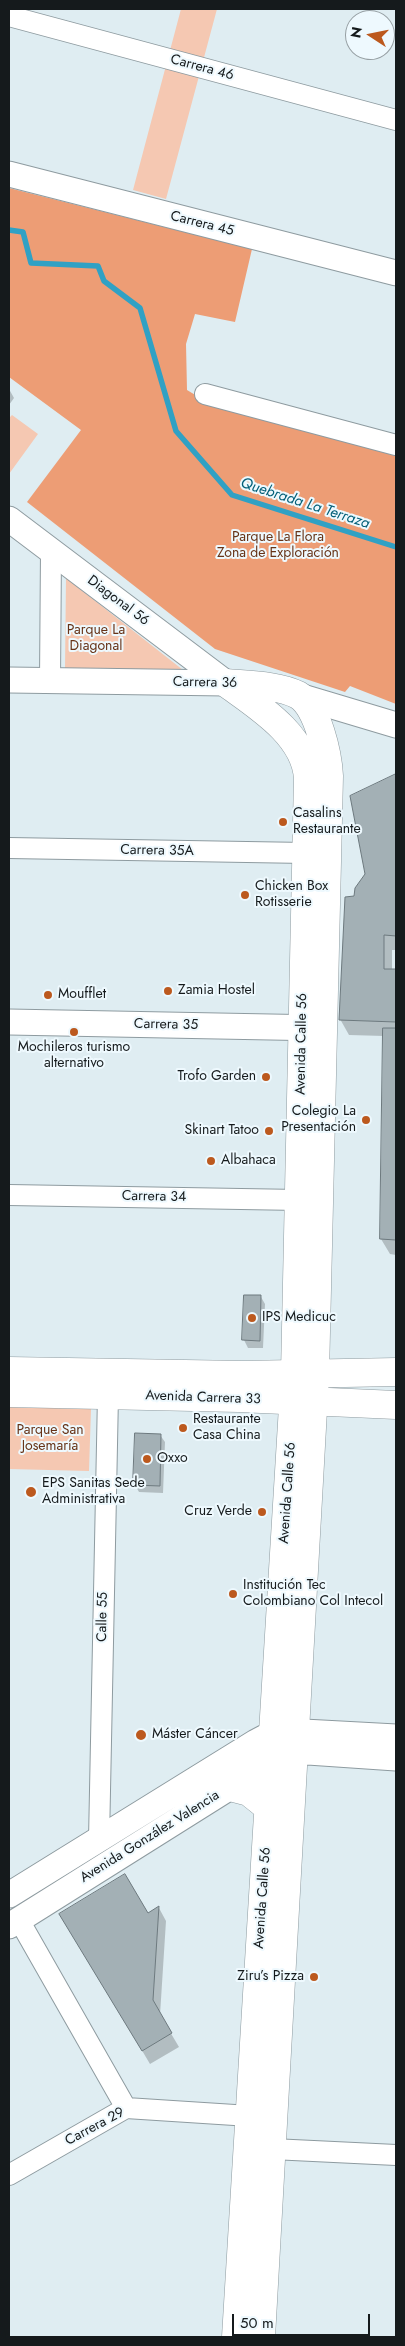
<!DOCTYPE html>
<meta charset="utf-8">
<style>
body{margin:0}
#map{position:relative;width:405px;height:2346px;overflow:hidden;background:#dfedf2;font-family:Jost,sans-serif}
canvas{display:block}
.frame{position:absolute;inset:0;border:10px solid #151a1c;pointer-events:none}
.north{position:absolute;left:345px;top:10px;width:50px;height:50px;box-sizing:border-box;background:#eef9fe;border:1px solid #97a0a4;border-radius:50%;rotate:281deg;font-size:14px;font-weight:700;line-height:20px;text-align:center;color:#151a1c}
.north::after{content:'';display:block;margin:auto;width:18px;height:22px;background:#bc591e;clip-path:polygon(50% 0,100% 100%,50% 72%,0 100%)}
.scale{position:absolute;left:232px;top:2314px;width:138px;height:22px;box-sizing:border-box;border:2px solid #151a1c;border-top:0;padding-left:6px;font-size:15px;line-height:18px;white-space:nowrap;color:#151a1c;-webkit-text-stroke:4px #eef9fe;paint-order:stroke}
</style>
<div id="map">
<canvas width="405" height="2346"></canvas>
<div class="frame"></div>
<div class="north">N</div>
<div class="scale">50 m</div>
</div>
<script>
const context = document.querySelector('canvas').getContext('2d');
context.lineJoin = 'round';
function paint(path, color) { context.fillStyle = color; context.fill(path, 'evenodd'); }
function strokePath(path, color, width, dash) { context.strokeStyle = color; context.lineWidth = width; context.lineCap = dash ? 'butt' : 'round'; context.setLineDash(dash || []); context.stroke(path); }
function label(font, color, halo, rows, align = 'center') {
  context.font = font + ' Jost,sans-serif'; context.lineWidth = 4; context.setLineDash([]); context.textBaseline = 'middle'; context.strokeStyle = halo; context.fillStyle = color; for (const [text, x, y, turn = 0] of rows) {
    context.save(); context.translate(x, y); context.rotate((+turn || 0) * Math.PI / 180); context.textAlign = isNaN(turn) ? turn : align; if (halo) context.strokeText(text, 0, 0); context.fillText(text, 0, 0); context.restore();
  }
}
paint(new Path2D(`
 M181,9H217L166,199L133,190Z
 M12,415L38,434L9,474V418Z
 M66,578L183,670L65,669Z
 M9,1407L91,1409L89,1471L9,1469Z`), '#f5c8b2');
paint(new Path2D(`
 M9,188L252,249L235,322L195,314L186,344L187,390L212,405L396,456V704L350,686L345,692L215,649L27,502L81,430L9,377Z`), '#ed9d75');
paint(new Path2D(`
 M9,389L14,398L9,405Z
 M396,775V950H392V970L396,971V1255L390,1254L381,1239L384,1036L349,1035L340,1019L355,898L367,874L351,797Z
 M245,1296L261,1297L265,1304L263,1348H248L244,1340Z
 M160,1435L165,1442L163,1493L139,1492L135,1485Z
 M159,1908L166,1921L160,2015L179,2047L150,2064L61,1914L148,1915Z`), '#0003');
strokePath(new Path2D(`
 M9,230L23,232L31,263L98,266L104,281L140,308L176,431L232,495L396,547`), '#30a1c4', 5.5);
const building = new Path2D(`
 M396,774V936L384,935V969H396V1022L339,1020L345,897L354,896L355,888L365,874L350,796Z
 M383,1028H396V1240L380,1239Z
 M244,1295H261L260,1341L242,1340Z
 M135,1433L161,1434L160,1486L133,1485Z
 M125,1874L148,1913L159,1906L153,2000L172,2033L142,2051L59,1914Z`);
paint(building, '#a3b0b5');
strokePath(building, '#6d797e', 1);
const minor = new Path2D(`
 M9,16L396,120
 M205,394L396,445
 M50,680L51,551
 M9,848L306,853
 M9,1195L299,1200
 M99,1840L108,1395
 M19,1920L126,2108
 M272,2149L396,2155
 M9,2175L126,2108L250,2116`);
const tertiary = new Path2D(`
 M9,174L396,273
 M9,519L226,683
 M9,680L226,683
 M299,696L396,725
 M9,1022L323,1028
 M9,1895L256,1742L273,1733L285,1731L396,1737
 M9,1926L278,1757L308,1752L396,1758`);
const secondary = new Path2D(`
 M226,683C248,685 278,685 298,695C318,707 328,755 329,776L315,1374L261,2337
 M226,683C259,707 305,735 308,778L295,1374L236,2337
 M230,1787L249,1792L269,1808`);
const primary = new Path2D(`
 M9,1371L243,1375L396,1372
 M9,1393L239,1398L396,1405`);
strokePath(minor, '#8e9ba0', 22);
strokePath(tertiary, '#8e9ba0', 27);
strokePath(secondary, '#8e9ba0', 29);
strokePath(primary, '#8e9ba0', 29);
strokePath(minor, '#fff', 20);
strokePath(tertiary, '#fff', 25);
strokePath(secondary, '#fff', 28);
strokePath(primary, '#fff', 28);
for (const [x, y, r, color] of [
 [283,822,5,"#bc591e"],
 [245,895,5,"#bc591e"],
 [168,991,5,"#bc591e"],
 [48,995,5,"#bc591e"],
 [74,1032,5,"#bc591e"],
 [266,1077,5,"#bc591e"],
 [366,1120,5,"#bc591e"],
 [269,1131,5,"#bc591e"],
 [211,1161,5,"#bc591e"],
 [252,1318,5,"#bc591e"],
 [183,1428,5,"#bc591e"],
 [147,1459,5,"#bc591e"],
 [31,1492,6,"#bc591e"],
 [262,1512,5,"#bc591e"],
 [233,1594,5,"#bc591e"],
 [141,1735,6,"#bc591e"],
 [314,1977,5,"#bc591e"]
]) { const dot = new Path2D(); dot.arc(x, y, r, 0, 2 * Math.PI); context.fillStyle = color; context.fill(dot); strokePath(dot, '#eef9fe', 2); }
label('14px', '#151a1c', '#eef9fe', [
 ["Carrera 46",202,68,15],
 ["Carrera 45",202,224,14],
 ["Diagonal 56",118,601,37],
 ["Carrera 36",205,683,1],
 ["Carrera 35A",157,851,1],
 ["Carrera 35",166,1025,1],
 ["Avenida Calle 56",302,1044,-89],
 ["Carrera 34",154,1197,1],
 ["Avenida Carrera 33",203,1398,2],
 ["Avenida Calle 56",288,1493,-86],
 ["Calle 55",103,1617,-89],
 ["Avenida González Valencia",150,1837,-32],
 ["Avenida Calle 56",263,1898,-86],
 ["Carrera 29",95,2127,-28]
]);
label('14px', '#673317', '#eef9fe', [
 ["Parque La Flora",278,538],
 ["Zona de Exploración",278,554],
 ["Parque La",96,631],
 ["Diagonal",96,647],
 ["Parque San",50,1431],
 ["Josemaría",50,1447]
]);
label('14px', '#151a1c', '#eef9fe', [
 ["Casalins",293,814],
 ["Restaurante",293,830],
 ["Chicken Box",255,887],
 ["Rotisserie",255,903],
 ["Zamia Hostel",178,991],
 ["Moufflet",58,995],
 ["Mochileros turismo",74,1048,"center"],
 ["alternativo",74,1064,"center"],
 ["Trofo Garden",256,1077,"right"],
 ["Colegio La",356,1112,"right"],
 ["Presentación",356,1128,"right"],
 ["Skinart Tatoo",259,1131,"right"],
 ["Albahaca",221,1161],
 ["IPS Medicuc",262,1318],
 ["Restaurante",193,1420],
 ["Casa China",193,1436],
 ["Oxxo",157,1459],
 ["EPS Sanitas Sede",42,1484],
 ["Administrativa",42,1500],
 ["Cruz Verde",252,1512,"right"],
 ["Institución Tec",243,1586],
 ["Colombiano Col Intecol",243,1602],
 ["Máster Cáncer",152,1735],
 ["Ziru’s Pizza",304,1977,"right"]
], 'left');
label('italic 15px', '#035f78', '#eef9fe', [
 ["Quebrada La Terraza",305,504,18]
]);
</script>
